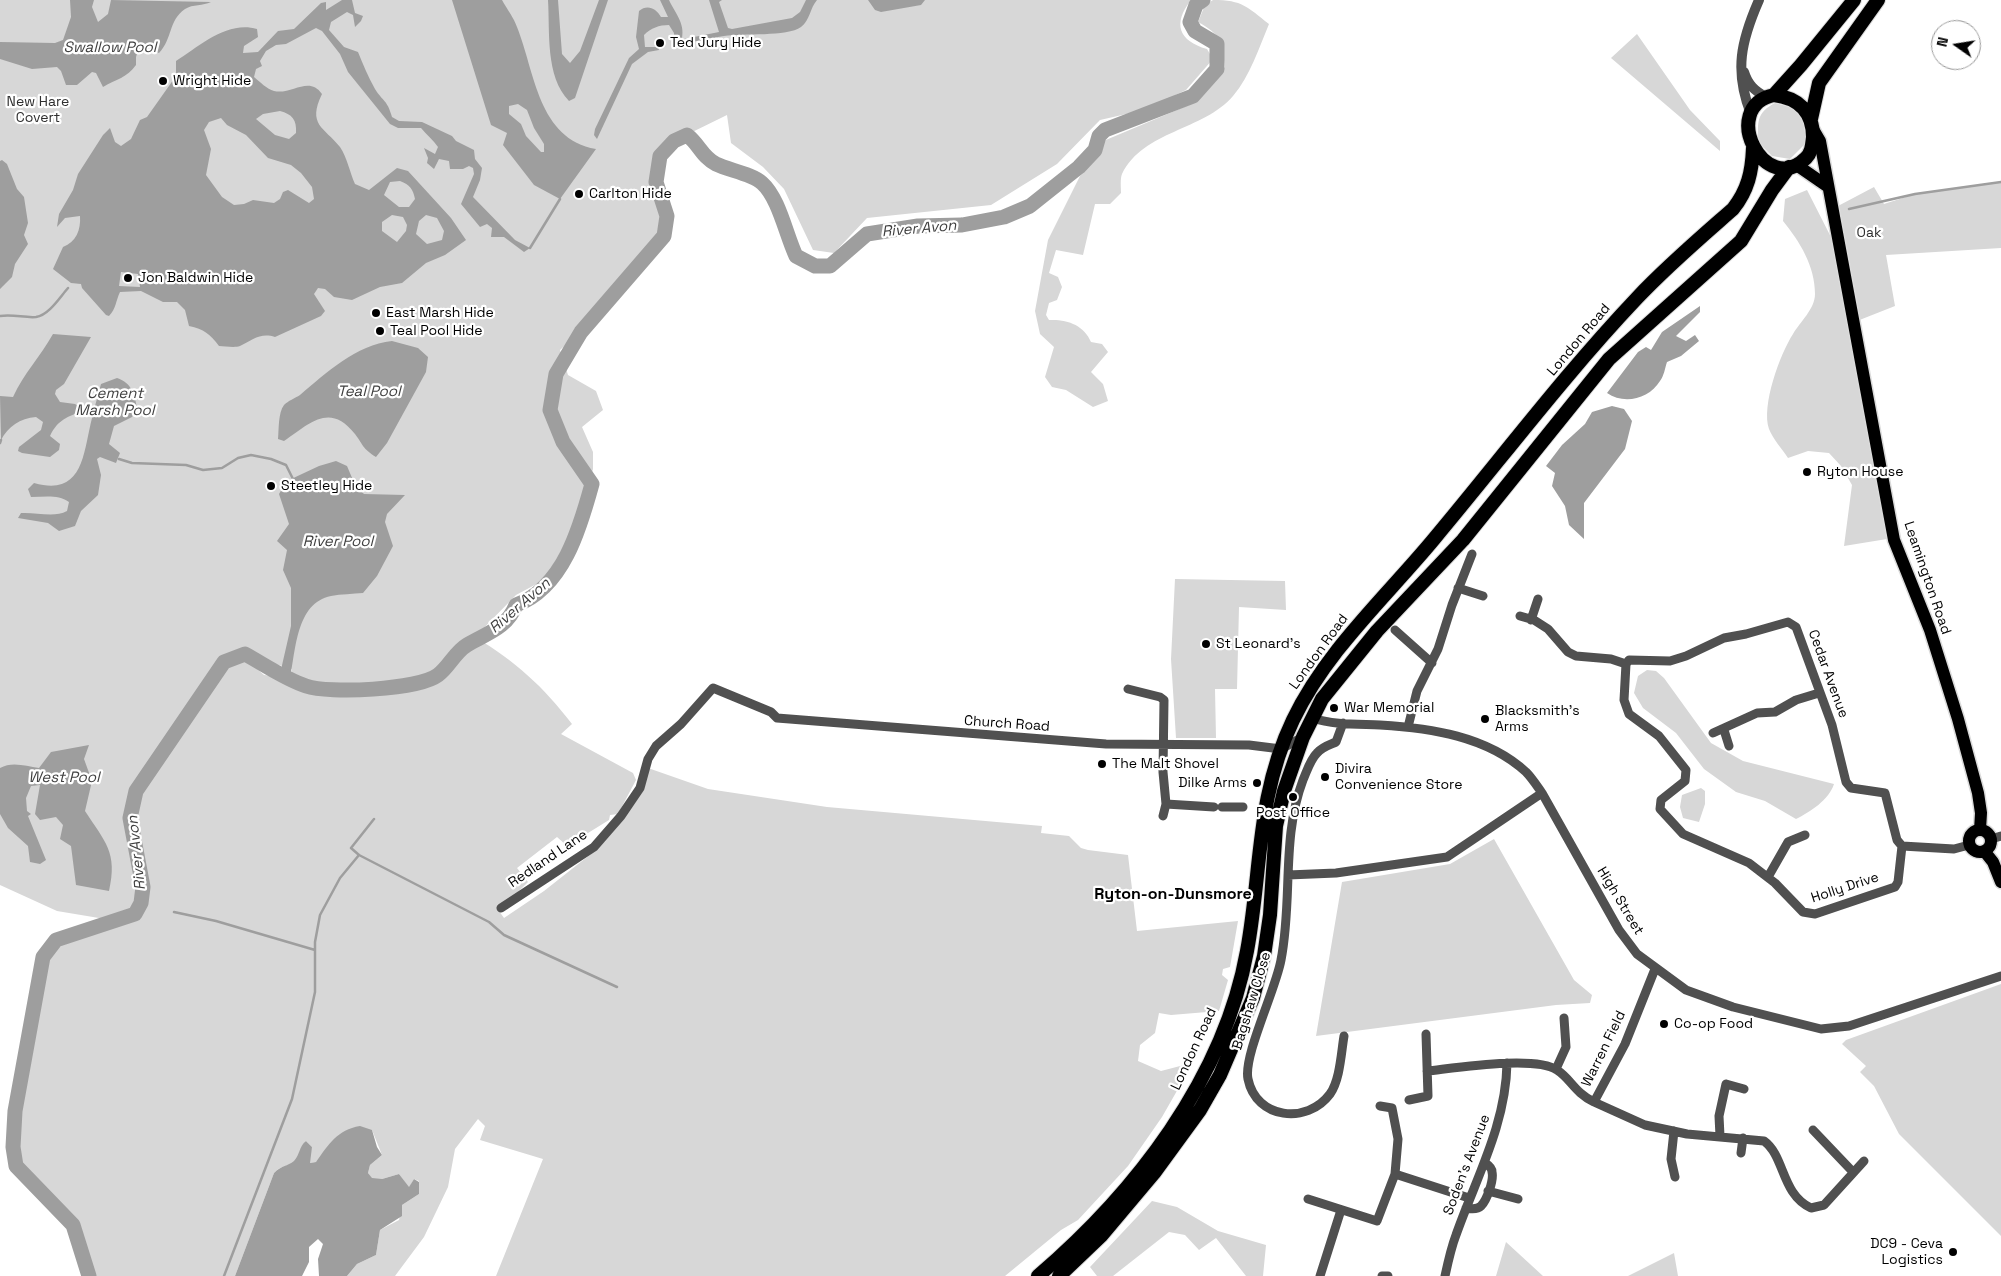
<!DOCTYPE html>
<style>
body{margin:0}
#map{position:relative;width:2001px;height:1276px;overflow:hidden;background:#fff;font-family:"Space Grotesk",sans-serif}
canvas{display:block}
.north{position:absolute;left:1931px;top:20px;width:50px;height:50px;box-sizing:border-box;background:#fff;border:1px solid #999;border-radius:50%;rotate:283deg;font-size:14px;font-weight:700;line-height:20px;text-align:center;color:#000}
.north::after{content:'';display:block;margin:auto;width:18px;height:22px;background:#000;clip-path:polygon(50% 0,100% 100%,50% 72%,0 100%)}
</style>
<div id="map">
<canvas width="2001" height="1276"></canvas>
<div class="north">N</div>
</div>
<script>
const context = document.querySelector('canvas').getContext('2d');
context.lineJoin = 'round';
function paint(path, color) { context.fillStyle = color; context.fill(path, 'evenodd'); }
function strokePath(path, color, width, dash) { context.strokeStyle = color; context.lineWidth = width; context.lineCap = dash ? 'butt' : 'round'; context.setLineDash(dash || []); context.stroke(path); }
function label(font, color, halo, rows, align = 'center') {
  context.font = font + ' "Space Grotesk",sans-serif'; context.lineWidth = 4.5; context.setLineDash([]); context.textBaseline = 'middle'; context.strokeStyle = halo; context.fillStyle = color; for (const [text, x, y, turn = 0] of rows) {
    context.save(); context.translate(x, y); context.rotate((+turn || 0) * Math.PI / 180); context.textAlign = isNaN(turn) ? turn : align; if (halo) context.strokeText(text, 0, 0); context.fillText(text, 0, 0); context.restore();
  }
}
paint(new Path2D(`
 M0,0H1191C1172,24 1179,41 1207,49L1213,59L1186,90L1144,110L1100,120L1057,164L991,205L867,218L834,253L813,250L784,189L763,167L731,143L727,115L674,141L660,156L656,182L667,216L664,236L583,329L560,350L568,375L596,391L603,410L582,427L593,452V469L577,524L544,580L516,595L475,637C516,662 543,686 572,724L561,734L633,773L636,780L618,814L610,815L609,820L567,846L557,837L517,868L528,882L499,911L504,918L544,891L596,850L648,768L708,789L827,807L1042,826L1041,833L1069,836L1081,848L1088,850L1128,855L1137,931L1238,921L1230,967L1223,969L1222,975L1228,980L1219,1011L1171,1015L1159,1013L1155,1033L1140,1045L1138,1061L1161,1071L1184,1065L1190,1068L1162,1117L1128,1166L1078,1220L1061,1230L1005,1276H496L543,1159L480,1140L485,1126L478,1119L455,1149L448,1187L424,1237L395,1276H347L357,1264L376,1255L380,1230L399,1220L402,1205L419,1194V1181L414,1179L409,1188L399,1174L382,1179H372L368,1173L370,1165L382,1155L372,1130L316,1162L310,1163L308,1158L312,1147L306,1141C299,1147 301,1158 293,1163C286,1167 280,1166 274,1173L235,1276H89L73,1225L16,1166L13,1147L15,1111L43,957L56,940L117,921L57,911L0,885ZM246,655L292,669L290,678L264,675L242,656Z
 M1213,0C1243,0 1247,7 1269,24C1259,48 1250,76 1233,96C1203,131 1144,130 1122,174C1120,179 1121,187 1121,193L1110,204H1095L1083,255L1056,250L1049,273L1058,277L1062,287L1057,300L1049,303L1046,315L1049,320C1067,319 1084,325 1091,342L1102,344L1108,352L1091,372L1103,384L1108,401L1093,407L1066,390L1052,387L1045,377L1054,347L1040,334L1035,311L1048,240L1080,176L1097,155L1101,142L1196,102L1225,67C1222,41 1221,35 1198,22L1205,5Z
 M1637,34L1690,110L1720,141V151L1611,58Z
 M1775,103C1803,109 1804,117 1806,143L1790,159L1772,156L1758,142C1758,122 1756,113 1775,103Z
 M2001,182V248L1886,255L1895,306L1857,321L1838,206L1874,187L1884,204L1915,194Z
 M1807,190L1834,243L1887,539L1844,546L1852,485L1841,466L1829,453L1808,451L1788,458C1782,449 1773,439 1769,429C1761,406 1780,354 1793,334C1800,322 1815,309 1815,294C1815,266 1800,242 1783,221L1785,199Z
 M1175,579L1285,581L1286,610L1239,607L1237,689H1215L1216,738H1176L1171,659Z
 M1647,670L1656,671L1664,678L1711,743L1743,761L1834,784C1829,800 1810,812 1796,819L1765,801L1736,792L1704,769L1676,733L1643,708L1634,693L1638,676Z
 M1701,788L1705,791V804L1699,822L1683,818L1680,807L1682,795Z
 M1494,839L1574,980L1592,995L1590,1003L1556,1005L1316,1036L1342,882L1450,864Z
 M2001,984V1236L1899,1134L1874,1086L1860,1072L1866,1066L1842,1044L1846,1040Z
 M1152,1201L1177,1207L1218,1231L1266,1245L1263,1276H1246L1216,1238L1199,1250L1185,1235L1169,1232L1113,1276H1097L1090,1267Z
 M1506,1242L1543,1276H1496Z
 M1674,1253L1678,1276H1628Z`), '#d7d7d7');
paint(new Path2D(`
 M70,0H94L92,7L98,22L108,14L111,0L211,2C203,6 193,4 185,9C168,21 173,38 159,53L145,48L138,50L136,57V65C127,78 116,79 103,87L96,73L92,72L77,85H66L61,71L57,67L32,69L0,59V42L55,43L63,40L71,17Z
 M342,0H352L355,13L363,16L361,21L355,27L353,15L347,12L331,22L329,30L344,47L358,52C363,64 368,77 375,89C383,102 387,99 392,117L399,121L422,122L452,136L456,141L474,150L475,159L482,168L480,180L473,197L515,240L530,248L524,252L504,237H491L492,228L487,224L480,227L461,204L474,174L473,168L469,166L463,169H450L449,161L439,159L434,169L427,163L428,158L424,148L435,154L438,147C433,140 427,135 421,128H398L390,124L348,72L340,54L322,31L316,28L286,44L276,45L266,51L260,61L262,66L256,69L254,77C260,82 267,89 274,91C292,95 309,75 322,94C307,125 324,127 340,147C347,157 350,173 355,184L369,190L397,168L408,171L451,218L466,240L445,255L426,263L402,283L380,287L352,300L334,297L325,289L318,288L314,294L325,311L321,316L275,337C261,332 252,340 240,346C234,348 225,346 219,346C210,334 204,329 189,326L185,310L177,302H163L141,291L120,292C116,300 116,309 109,316L106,315L82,288L81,284L71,283L53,269L63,247C76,242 81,230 80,216L65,218L57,227L59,214L73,190L78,174L103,135L110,128L115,142L121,146L131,139L140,120L147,117L176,76V61C199,46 228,20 257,29L258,37L244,46L243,53L258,52L278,31L294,29L321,3L326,2V10ZM280,111C292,114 297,120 296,133L289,139L275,135L256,119L263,114ZM221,118L227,125L246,135L268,158L291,165L301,173L312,187L314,199L309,203L288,190L283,192L280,199L274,203L253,200L244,204L234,205L222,197L206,175L211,149L204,130L209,122ZM400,181C410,185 413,189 415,199L409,207H399L384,195L390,182ZM392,215L403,217L407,225L406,231L397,242L382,231V222ZM426,215L437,218L444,231L442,240L427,244L416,234L419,221ZM121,272L138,274L140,287L119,286Z
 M452,0H502C507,9 514,18 517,27C535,72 538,139 596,149L560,199L534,185L503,145L507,133L491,125ZM518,104L527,110L534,128L544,144V152H541L526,136L521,124L509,114V106Z
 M548,0H558L562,54L570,63L580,51L599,0H608L575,98L569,101C545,76 550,32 548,0Z
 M660,0H669C675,13 685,23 682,38L684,39L719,32L709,0H722L719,2L728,28L732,29L792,18L800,12L806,0H817C810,8 810,20 801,27C787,37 743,33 724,36C708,38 691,43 674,45V33L669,25C659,25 651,28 644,35L645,47H658L659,50L648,52L632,64L597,139L594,135L595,129L629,58L639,49L636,37L639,11C647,4 656,8 661,17H668Z
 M868,0H925L921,5L881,12L875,10Z
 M2,160L7,164L17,189L24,197L28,223L24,235L28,244L15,264L12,277L0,289V161Z
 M1700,306V312L1676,336L1686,341L1695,335L1699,341L1681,356L1667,362C1665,368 1664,376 1660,381C1649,399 1624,405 1607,393L1638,352L1646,347L1651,350L1662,332Z
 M53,334L91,337L64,384L56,390L55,394L60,402L75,404L84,410C68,417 58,419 50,436L60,444L59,450L50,457L22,453L18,451L19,447L41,430L43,422L36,417C20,418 8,427 1,440L0,396L13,397C24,373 40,357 53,334Z
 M392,341L418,348L428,357L426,372L387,443L376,457C362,448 364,446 355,434C330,402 310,423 284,441L278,439C279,429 278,413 284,405C288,401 295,398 300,395C326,373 356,345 392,341Z
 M117,378C132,383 135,395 137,409L132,417L114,426L109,444L120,453L116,463L100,457L97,459L101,475L98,495L81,511L75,526L59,531L48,523L18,518L21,513C36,512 54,518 67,511L69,502C58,494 44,497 31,497L28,489L34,483C84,497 83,453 92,418L87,410L95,406L101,384Z
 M1612,406L1624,409L1632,421L1625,449L1584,503V539L1569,525L1565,506L1552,486L1555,473L1546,466L1562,445L1585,424L1592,412Z
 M336,461L347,466L355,485L364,494L405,495L387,514L385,522L393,546L377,576L363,593C353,594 341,594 331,596C296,603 296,650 290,678L280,674L291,626V588L283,570L287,550L277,541L289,524L279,494L287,481L319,466Z
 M89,745L84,759L92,781L85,811C105,842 118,852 109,891L76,885L71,846L60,839L63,825L56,817L40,820L35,814L40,785L31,786L26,798L27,811L31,814L28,816L46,860L40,864L30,862L28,846L8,828L0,814V768C12,761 26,766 39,768L51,752Z
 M360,1126L372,1130L377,1147L382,1155L370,1165L368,1173L372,1178L382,1179L399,1174L409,1187L414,1179L419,1182V1194L402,1205V1216L380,1230L376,1255L357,1264L347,1276H319L318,1259L323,1244L318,1239L309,1247V1262L302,1276H235L274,1173C280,1166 288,1166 294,1161C300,1155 299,1146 306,1141L312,1147L310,1163L316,1162C329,1144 337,1130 360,1126Z`), '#9e9e9e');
strokePath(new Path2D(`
 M1849,209L1915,194L2001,182
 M530,248L560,199
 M0,316C14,314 24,318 36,317C49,315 60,297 68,288
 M84,410H87
 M0,443L1,440
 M119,459L132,463L186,465L203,470L222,468L238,458L251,455L271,459L286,465L293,479
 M359,855L489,922L504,935L617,987
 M174,912L216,921L315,950
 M224,1276L292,1099L315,992V942L320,915L340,878L359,855L351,848L374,819`), '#9e9e9e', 2.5);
strokePath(new Path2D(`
 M89,1276L73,1225L16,1166L13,1147L15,1111L43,957L56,940L135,914L141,903L143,887L130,818L136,791L224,662L245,654C265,665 285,679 306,686C329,694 418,690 438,675C449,667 455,652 467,645C487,633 507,628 516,605C563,588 580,528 592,484L563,442L550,410L556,374L581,332L664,236L667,216L656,182L660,156L674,141L687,135C699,144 702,157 716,164C728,170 753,174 762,183C779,198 786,235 796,256L815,266H830L867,234L918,226L962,225L1004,217L1030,206L1079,167L1095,150L1099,136L1105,130L1193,96L1217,69V44L1195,31L1190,22L1196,5L1203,0`), '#9e9e9e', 15);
const primary = new Path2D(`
 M1813,129L1820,141L1894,540L1930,630L1958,719L1978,793L1981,813L1980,830
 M1798,166L1827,186
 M1969 841a11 11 0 1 1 22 0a11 11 0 1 1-22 0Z
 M1985,852L1993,862L2001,882`);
const trunk = new Path2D(`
 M1774,95C1799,98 1813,112 1813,137C1812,145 1812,152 1806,158C1765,199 1718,107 1774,95Z
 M1774,95L1801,65L1854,0
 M1811,119L1819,83L1878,0
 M1038,1276C1135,1193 1224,1079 1247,951C1262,870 1256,797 1293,720C1326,651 1385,598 1434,539C1501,459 1565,374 1637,298C1667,266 1700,238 1733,209C1748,190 1752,172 1753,148
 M1059,1276L1101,1236L1154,1173L1200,1110L1220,1075L1253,998L1264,956L1270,915L1276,826L1284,791L1303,737L1322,699L1377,631L1463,540L1609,359L1741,241L1772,190L1789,167`);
strokePath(primary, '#dbdbdb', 15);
strokePath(trunk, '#dbdbdb', 16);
strokePath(new Path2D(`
 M1458,588L1483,596
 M1520,616L1534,620L1548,629L1568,652L1576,656L1611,659L1626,664
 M1531,620L1538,599
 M1395,630L1432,663
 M1626,664L1624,700L1629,714L1659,736L1686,770L1685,781L1661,800L1660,809L1683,834L1749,863L1775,883L1803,912L1815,914L1895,887L1898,882L1902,846L1954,849L1969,845
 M1626,664L1629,660L1670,661L1686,656L1724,638L1746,634L1788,622L1796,627L1832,725L1846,782L1851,788L1885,793L1897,840L1902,846
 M1128,689L1160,697L1164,700L1163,772L1166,804L1163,816
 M1312,718C1334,725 1357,724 1380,725C1430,728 1487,736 1526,772C1532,778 1537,786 1542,793L1619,930L1637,954L1686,990L1733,1007L1821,1029L1849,1026L2001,976
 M1343,723L1336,742C1329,745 1322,747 1317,753C1310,760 1307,771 1303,780C1281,838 1293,900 1281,960C1276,989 1243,1056 1248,1079C1256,1119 1307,1125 1330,1094C1340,1080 1341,1054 1344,1036
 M1408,727L1417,691L1438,649L1452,605L1472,554
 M1724,730L1729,746
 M1713,733L1757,713L1775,712L1796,700L1819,693
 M1166,804L1214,807
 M1222,807H1243
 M1991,839L2001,836
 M1288,875L1336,873L1447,857L1542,793
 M1768,877L1788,842L1805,835
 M501,908L594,847L621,816L640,788L648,759L656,746L681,724L713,688L771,712L777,718L1106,744L1249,745L1281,749L1303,737
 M1655,969L1625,1044L1594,1102L1645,1125L1687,1134L1764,1141C1785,1156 1781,1194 1811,1208L1824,1205L1864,1161
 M1556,1069L1566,1047L1564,1018
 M1427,1071C1455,1068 1535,1055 1557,1070C1571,1079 1574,1092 1594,1102
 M1409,1100L1428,1096L1426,1034
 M1813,1130L1853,1172
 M1674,1131L1671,1159L1675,1177
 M1720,1136L1719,1116L1726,1084L1744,1089
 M1741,1153L1743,1138
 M1395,1174L1469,1198
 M1488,1191L1518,1199
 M1308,1199L1377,1221L1395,1174L1398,1139L1392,1108L1380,1106
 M1466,1208C1471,1209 1477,1210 1481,1206C1487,1200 1494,1180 1492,1172C1492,1167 1488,1165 1485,1163
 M1320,1276L1341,1210
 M1382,1276H1388
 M1445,1276C1448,1262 1451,1248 1456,1235C1476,1178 1506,1125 1507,1063`), '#505050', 9);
strokePath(new Path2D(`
 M1744,72C1748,85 1755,91 1766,97
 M1751,114C1734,71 1741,41 1759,0`), '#505050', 10);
strokePath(primary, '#000', 12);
strokePath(trunk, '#000', 14);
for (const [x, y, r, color] of [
 [660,43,5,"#000"],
 [163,81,5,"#000"],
 [579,194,5,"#000"],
 [128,278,5,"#000"],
 [376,313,5,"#000"],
 [380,331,5,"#000"],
 [1807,472,5,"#000"],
 [271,486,5,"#000"],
 [1206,644,5,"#000"],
 [1334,708,5,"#000"],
 [1485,719,5,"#000"],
 [1102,764,5,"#000"],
 [1325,777,5,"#000"],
 [1257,783,5,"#000"],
 [1293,797,5,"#000"],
 [1664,1024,5,"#000"],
 [1953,1252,5,"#000"]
]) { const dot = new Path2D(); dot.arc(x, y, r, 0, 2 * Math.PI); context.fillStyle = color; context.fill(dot); strokePath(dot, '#fff', 2); }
label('14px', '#000', '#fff', [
 ["Ted Jury Hide",670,43],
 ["Wright Hide",173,81],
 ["Carlton Hide",589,194],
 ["Jon Baldwin Hide",138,278],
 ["East Marsh Hide",386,313],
 ["Teal Pool Hide",390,331],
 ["Ryton House",1817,472],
 ["Steetley Hide",281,486],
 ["St Leonard's",1216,644],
 ["War Memorial",1344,708],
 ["Blacksmith's",1495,711],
 ["Arms",1495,727],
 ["The Malt Shovel",1112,764],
 ["Divira",1335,769],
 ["Convenience Store",1335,785],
 ["Dilke Arms",1247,783,"right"],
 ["Post Office",1293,813,"center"],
 ["Co-op Food",1674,1024],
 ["DC9 - Ceva",1943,1244,"right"],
 ["Logistics",1943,1260,"right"]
], 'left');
label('14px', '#2e2e2e', '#fff', [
 ["New Hare",38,102],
 ["Covert",38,118],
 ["Oak",1869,233]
]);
label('14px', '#000', '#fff', [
 ["London Road",1579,340,-50],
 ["Leamington Road",1927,578,71],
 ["London Road",1319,652,-54],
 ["Cedar Avenue",1828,674,70],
 ["Church Road",1007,724,4],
 ["Redland Lane",548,859,-34],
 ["Holly Drive",1845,888,-18],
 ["High Street",1620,901,59],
 ["Bagshaw Close",1252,1001,-73],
 ["London Road",1194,1049,-65],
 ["Warren Field",1604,1049,-64],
 ["Soden's Avenue",1467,1165,-69]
]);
label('italic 15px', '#3f3f3f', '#fff', [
 ["Swallow Pool",110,48],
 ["River Avon",919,229,-5],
 ["Teal Pool",369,392],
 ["Cement",115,394],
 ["Marsh Pool",115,411],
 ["River Pool",338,542],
 ["River Avon",520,606,-41],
 ["West Pool",64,778],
 ["River Avon",137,853,-96]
]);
label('bold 16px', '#000', '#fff', [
 ["Ryton-on-Dunsmore",1173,895]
]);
</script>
